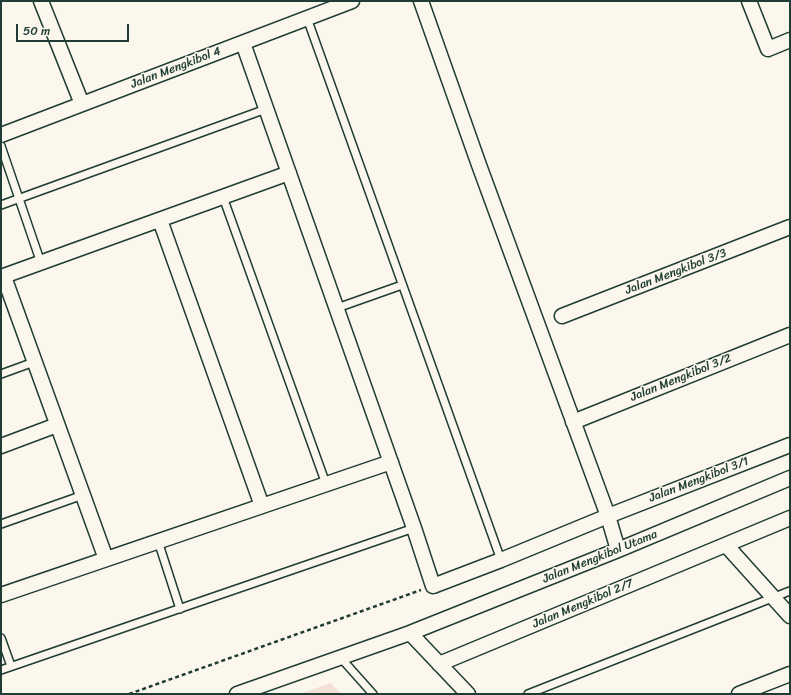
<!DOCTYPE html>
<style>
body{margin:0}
#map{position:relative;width:791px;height:695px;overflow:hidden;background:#fbf7ec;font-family:Sriracha,sans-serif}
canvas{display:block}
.frame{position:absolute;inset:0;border:2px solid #1f3d34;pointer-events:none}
.scale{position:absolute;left:16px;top:24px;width:113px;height:18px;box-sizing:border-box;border:2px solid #1f3d34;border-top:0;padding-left:5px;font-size:12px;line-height:14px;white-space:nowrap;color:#1f3d34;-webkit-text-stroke:3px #fbf7ec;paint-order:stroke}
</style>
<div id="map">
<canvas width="791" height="695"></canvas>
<div class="frame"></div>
<div class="scale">50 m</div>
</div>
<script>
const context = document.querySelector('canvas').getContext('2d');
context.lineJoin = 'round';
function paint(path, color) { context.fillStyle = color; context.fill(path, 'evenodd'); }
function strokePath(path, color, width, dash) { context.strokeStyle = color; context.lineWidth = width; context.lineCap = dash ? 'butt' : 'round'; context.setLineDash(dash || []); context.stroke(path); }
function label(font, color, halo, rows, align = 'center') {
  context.font = font + ' Sriracha,sans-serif'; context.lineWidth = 3; context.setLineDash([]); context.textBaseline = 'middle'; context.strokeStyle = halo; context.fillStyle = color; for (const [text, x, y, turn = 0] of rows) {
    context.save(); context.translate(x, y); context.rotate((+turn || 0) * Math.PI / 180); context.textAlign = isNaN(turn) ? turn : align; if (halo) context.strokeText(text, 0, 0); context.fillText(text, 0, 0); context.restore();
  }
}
paint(new Path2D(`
 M331,683L341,694H300Z`), '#f4dfd5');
const lane = new Path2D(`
 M307,18L501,560
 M1,146L41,263
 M223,197L326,484
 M1,205L266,109
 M337,308L402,285
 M1,374L34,362
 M1,524L83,495
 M158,541L180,609
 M1,638L11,666
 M340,657L373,694
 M1,670L414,528
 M528,694L790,591`);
const street = new Path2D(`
 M41,1L82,104
 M421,1L479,165L608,516L618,550
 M749,1L768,49L790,40
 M243,43L414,528L433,586L501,560L608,516L790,445
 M1,135L352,1
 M160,220L262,506
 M1,277L289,173
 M4,277L106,559
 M562,316L790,227
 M573,422L790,335
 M1,446L57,425
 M726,545L790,616
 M1,595L391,462
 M410,633L468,694
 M439,664L790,518
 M237,694L410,633L618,550L790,478
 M739,694L790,674`);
strokePath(lane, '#1f3d34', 10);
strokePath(street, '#1f3d34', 17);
strokePath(new Path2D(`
 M129,694L421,590`), '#1f3d34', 2.5, [4, 3]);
strokePath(lane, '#fbf7ec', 7);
strokePath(street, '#fbf7ec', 14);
label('12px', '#1f3d34', '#fbf7ec', [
 ["Jalan Mengkibol 4",176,68,-21],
 ["Jalan Mengkibol 3/3",676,272,-21],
 ["Jalan Mengkibol 3/2",681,378,-22],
 ["Jalan Mengkibol 3/1",699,480,-21],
 ["Jalan Mengkibol Utama",600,557,-22],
 ["Jalan Mengkibol 2/7",583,604,-23]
]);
</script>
